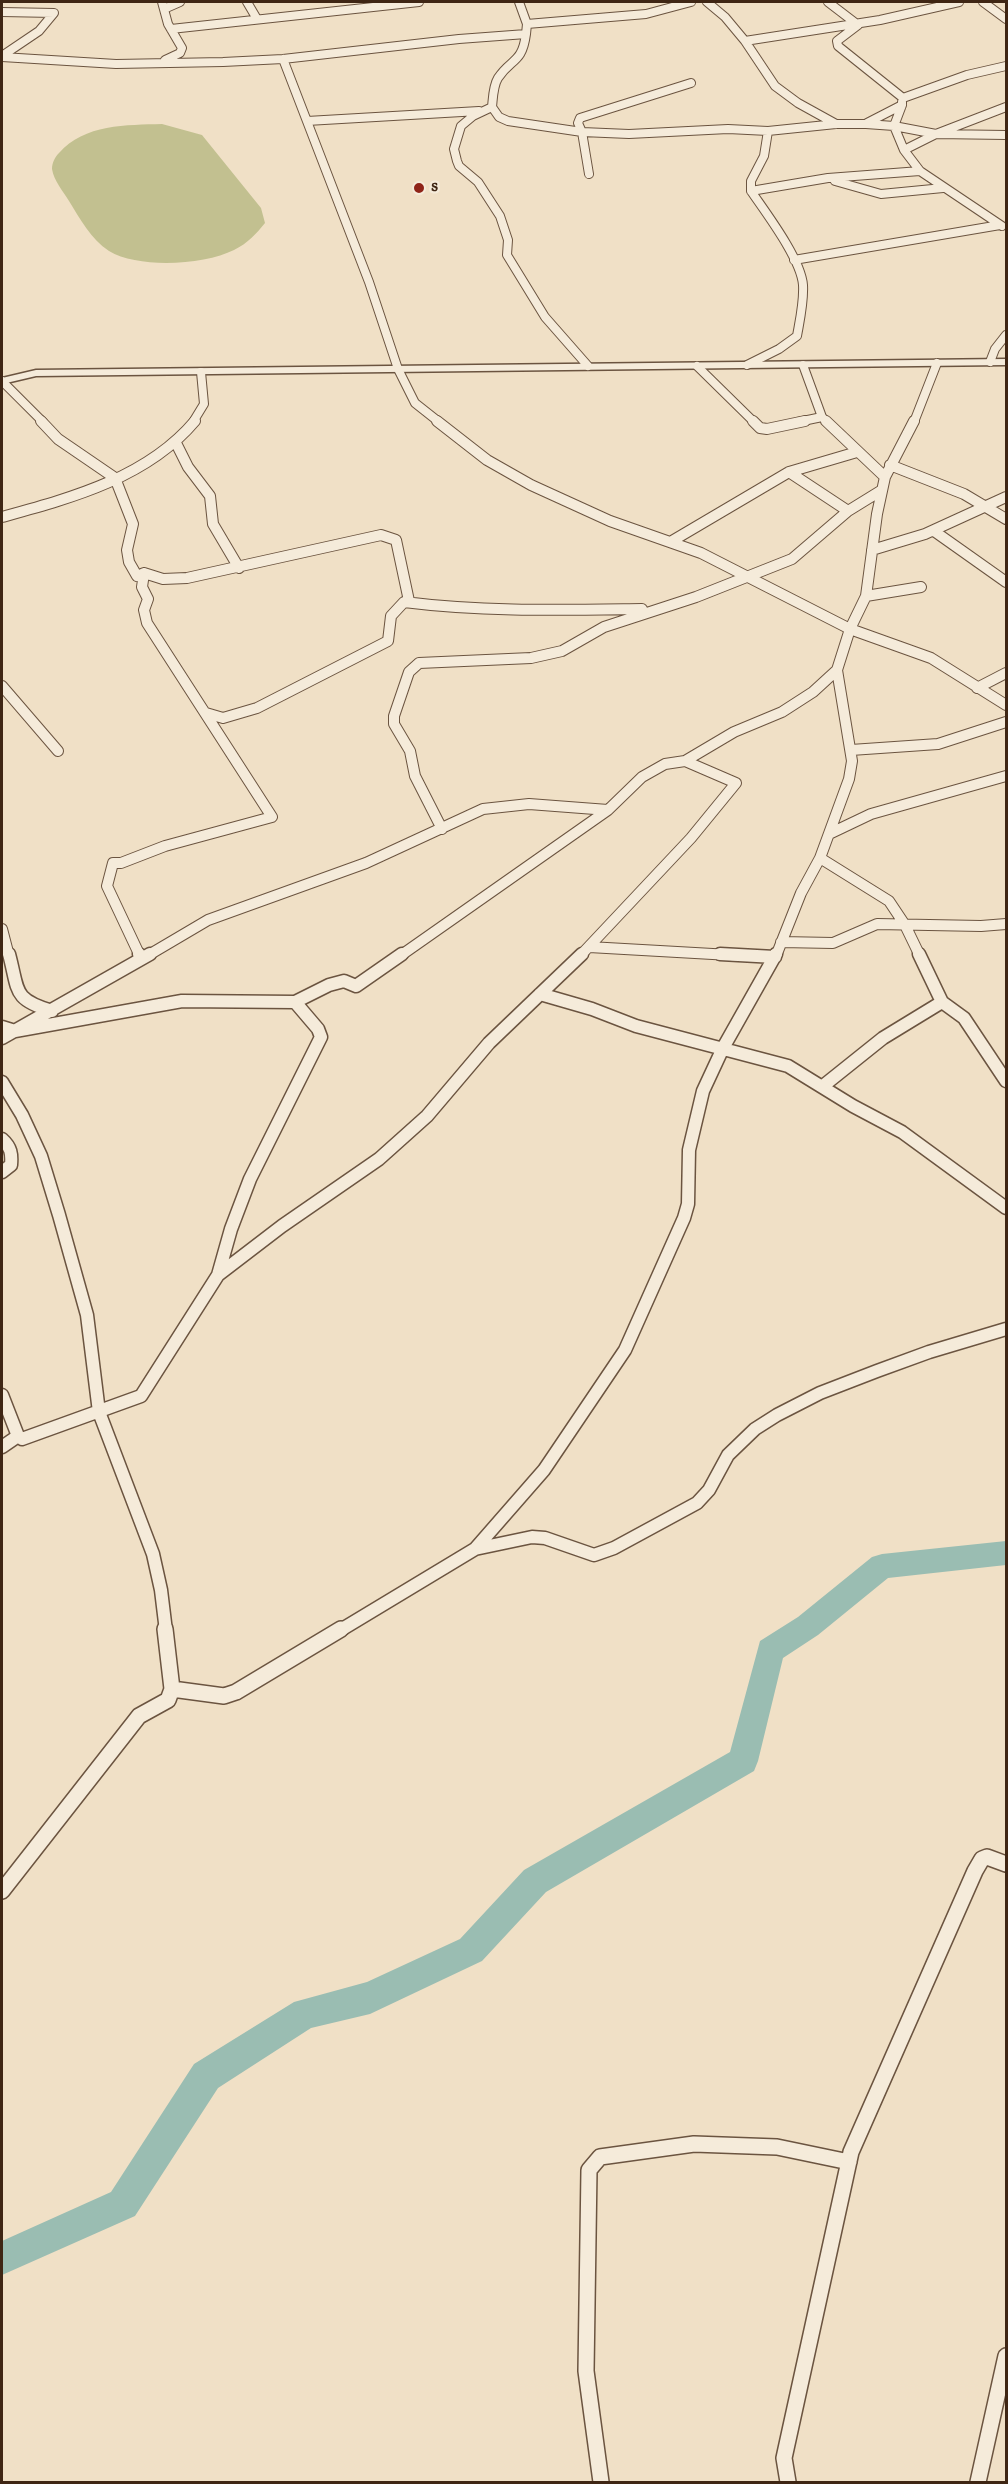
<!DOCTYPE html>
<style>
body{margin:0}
#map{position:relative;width:1008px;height:2484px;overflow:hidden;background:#f0e0c6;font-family:"Sorts Mill Goudy",serif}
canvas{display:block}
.frame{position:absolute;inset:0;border:3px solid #3f2614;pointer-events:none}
</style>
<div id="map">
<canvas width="1008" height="2484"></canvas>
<div class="frame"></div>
</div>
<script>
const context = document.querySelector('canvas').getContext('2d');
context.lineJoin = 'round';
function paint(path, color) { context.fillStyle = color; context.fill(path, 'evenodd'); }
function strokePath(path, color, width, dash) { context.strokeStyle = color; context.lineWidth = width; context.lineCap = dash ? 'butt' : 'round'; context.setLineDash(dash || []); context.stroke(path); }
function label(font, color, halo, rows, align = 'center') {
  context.font = font + ' "Sorts Mill Goudy",serif'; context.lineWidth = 4.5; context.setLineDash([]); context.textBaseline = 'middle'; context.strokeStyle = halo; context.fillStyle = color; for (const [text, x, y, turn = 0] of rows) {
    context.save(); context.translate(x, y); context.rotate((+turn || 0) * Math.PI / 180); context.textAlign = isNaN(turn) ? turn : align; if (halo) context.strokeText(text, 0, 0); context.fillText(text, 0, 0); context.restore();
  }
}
paint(new Path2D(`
 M162,124L202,135L261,208L265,223C256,234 248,243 234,250C204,265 139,269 109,251C91,239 80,219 69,201C63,191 54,181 52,169C52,163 55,157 59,153C84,124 127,125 162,124Z`), '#c2c090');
paint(new Path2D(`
 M1006,1541V1565L888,1578L818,1635L783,1658L758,1761L754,1771L546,1892L482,1961L370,2014L311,2028L218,2088L135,2216L2,2275V2241L111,2192L194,2064L294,2002L367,1982L460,1939L524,1870L730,1752L760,1641L798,1617L872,1557L882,1554Z`), '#9abdb2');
const minorFar3 = new Path2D(`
 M162,2L168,24L182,48L180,53L165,60
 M247,2L257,19
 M707,2L725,17L745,41L775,86L798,103L836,124
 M828,2L858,25L837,41L838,46L903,98
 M983,2L1006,19
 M164,9L180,2
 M2,12L54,13L39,31L2,56
 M527,24L646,14L691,2
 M171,29L419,2
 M526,34C522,64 511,58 498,78C493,86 493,98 492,107L499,117L508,121L582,132L629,134L728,129L768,131L836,124H866L894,126L936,134L1006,135
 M745,41L880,20L959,2
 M2,57L116,64L223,62L283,59L459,39L526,34L527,24L519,2
 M283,59L369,282L398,369L415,403L439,422
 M903,98L967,75L1006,66
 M902,105L894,126L904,150L920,171L1002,226
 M492,107L473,116L461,126L454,149L457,161L459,166L478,182L500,216L508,240L507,255L545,317L588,366
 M307,121L479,111
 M867,123L902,105V102
 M904,150L936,134L1006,107
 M589,174L582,132L578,123L580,118L691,83
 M835,181L881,194L943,188
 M751,191L828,178L920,171
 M794,260L1000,225
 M990,362L995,349L1006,335
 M747,365L779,349L797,336C800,319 804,302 803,285C801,259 766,213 751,191V181L764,156L768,131
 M803,365L822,417L827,422
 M697,366L754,422
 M2,381L43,422
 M193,422L204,404L201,372
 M798,422L822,417
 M914,422L937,363`);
const minorFar2 = new Path2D(`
 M41,421L58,439L115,478L133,524L127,550L129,562L137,576L144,573L142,587L148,599L144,610L147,623L272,817L165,846L121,863H113L107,886L140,956
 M437,421L487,460L531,485L610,521L701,553L850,629L931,658L1006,705
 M753,421L760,428L767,429L805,421
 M826,421L885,477
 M176,443L188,467L210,496L213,524L239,568
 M890,465L964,494L1006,519
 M789,472L848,511
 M2,517C71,498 147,478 195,421
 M934,531L1006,582
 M672,541L789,472L857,452
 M872,550L925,534L1006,497
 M144,573L163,579L187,578L381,535L396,540L409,601
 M866,596L921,587
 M2,686L58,751
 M977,688L1006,673
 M206,713L223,718L257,708L388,641L391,616L404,602C483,612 562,610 642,609
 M851,750L938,744L1006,722
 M442,829L415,776L410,751L394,724V716L409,672L419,663L531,658L562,651L604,627L696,597L792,559L848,511L882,490
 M829,834L871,814L1006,776
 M820,858L889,901L905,925L920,956
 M2,929L9,956
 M781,942L833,943L877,924L981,926L1006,924
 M589,947L748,956
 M147,956L208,920L366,863L483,809L529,804L608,810
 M400,956L608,810L642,777L665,764L685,761L734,732L782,712L813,692L837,670
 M580,956L691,838L736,783L685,761
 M776,956L801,893L820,858L849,779L852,761L837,670L850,629L866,596L877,514L885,477L914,421`);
const minorFar1 = new Path2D(`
 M9,954C19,991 12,999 52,1011
 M139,954L141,958
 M720,954L775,957
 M919,954L942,1002L964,1018L1006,1081
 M540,994L592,1009L636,1026L788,1066L853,1106L902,1132L1006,1208
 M2,1027L15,1031L182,1001L295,1002L329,985L344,981L356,986L402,954
 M2,1038L150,954
 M2,1082L22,1115L41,1156L59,1215L87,1315L99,1412L153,1554L161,1590L166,1631
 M823,1086L883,1038L942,1002
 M2,1139C11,1147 12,1154 11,1165L2,1172
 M218,1275L282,1226L379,1159L427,1116L489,1043L582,954
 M2,1395L18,1436
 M2,1447L18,1436L22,1439L141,1396L218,1275L231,1229L250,1179L321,1037L318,1029L295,1002
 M475,1549L544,1470L625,1350L684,1218L688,1204L689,1150L703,1091L723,1048L776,954
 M339,1631L475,1549L532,1537L545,1538L594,1555L614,1548L697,1503L709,1490L728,1455L755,1429L777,1415L820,1393L877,1371L929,1352L1006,1329`);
const minor = new Path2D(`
 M172,1689L224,1696L236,1692L341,1629
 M2,1891L139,1716L168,1700L172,1689L165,1629
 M601,2482L586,2371L589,2170L600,2157L694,2144L777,2147L849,2162
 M788,2482L784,2458L851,2152L975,1871L982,1859L987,1857L1006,1864
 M978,2482L1006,2356`);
const tertiary = new Path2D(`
 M1006,359V365L36,376L2,384V378L36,370Z`);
strokePath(minorFar3, '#6b5440', 10);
strokePath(minorFar2, '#6b5440', 12);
strokePath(minorFar1, '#6b5440', 15);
strokePath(minor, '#6b5440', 18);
strokePath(tertiary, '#6b5440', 3);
strokePath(minorFar3, '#f5ebda', 8);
strokePath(minorFar2, '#f5ebda', 10);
strokePath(minorFar1, '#f5ebda', 12);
strokePath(minor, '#f5ebda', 15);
paint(tertiary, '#f5ebda');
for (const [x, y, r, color] of [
 [419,188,6,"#8f2418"]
]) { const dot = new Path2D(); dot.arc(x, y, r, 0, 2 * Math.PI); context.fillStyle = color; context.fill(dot); strokePath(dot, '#f5ebda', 2); }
label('bold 18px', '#3f2614', '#f5ebda', [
 ["s",431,188]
], 'left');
</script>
